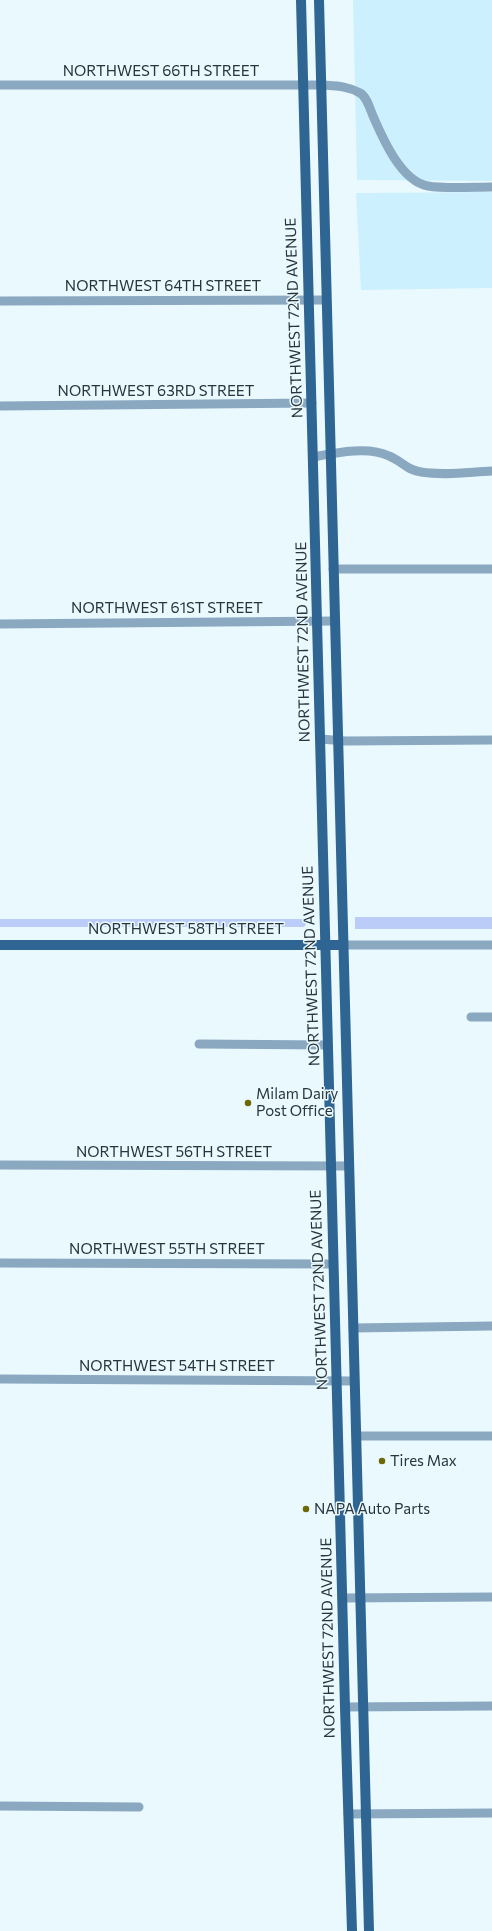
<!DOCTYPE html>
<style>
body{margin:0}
canvas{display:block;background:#eaf9fe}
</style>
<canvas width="492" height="1931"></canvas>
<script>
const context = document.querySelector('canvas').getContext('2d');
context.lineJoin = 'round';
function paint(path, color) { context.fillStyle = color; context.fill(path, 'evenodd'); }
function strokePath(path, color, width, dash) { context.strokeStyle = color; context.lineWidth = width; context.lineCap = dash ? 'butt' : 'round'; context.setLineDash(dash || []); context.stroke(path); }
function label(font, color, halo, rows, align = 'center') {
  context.font = font + ' Commissioner,sans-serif'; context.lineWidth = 3; context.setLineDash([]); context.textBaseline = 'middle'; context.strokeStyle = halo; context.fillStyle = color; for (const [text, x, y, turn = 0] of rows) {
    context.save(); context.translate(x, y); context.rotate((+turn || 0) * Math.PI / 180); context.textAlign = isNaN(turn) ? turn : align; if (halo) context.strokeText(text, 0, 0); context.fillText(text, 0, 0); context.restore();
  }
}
paint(new Path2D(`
 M353,0H492V181L357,180Z
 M492,192V288L361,290L356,193Z`), '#cdf0fe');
paint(new Path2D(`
 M355,917H492V929H355Z`), '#bbccf9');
strokePath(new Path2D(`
 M0,923H302`), '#bbccf9', 8);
strokePath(new Path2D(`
 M0,85H322C335,86 348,86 360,93C367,97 370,109 373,116C383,139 401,181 428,186C444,189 474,187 492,187
 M0,301L326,300
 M0,406L312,403
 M313,457C335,453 368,446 389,456C402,461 406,470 421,472C444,476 469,472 492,471
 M333,569H492
 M0,624L334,621
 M320,739L346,741L492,740
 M343,945H492
 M471,1017H492
 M199,1044L328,1045
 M0,1165L349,1166
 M0,1263L333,1264
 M353,1328L492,1326
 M0,1379L354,1381
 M356,1436H492
 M342,1598L492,1597
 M345,1707L492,1706
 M0,1806L139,1807
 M348,1814L492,1813`), '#8ba8c1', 9);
strokePath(new Path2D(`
 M301,0L345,1707L352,1931
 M319,0L369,1931
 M0,945H343`), '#2f6592', 10);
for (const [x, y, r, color] of [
 [248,1103,4,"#6e6800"],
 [382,1461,4,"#6e6800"],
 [306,1509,4,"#6e6800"]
]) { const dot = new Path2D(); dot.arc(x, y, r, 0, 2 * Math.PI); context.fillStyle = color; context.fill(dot); strokePath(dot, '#eaf9fe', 1.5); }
label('15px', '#27363b', '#eaf9fe', [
 ["NORTHWEST 66TH STREET",161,71],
 ["NORTHWEST 64TH STREET",163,286],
 ["NORTHWEST 72ND AVENUE",294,318,-92],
 ["NORTHWEST 63RD STREET",156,391],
 ["NORTHWEST 61ST STREET",167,608],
 ["NORTHWEST 72ND AVENUE",303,642,-91],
 ["NORTHWEST 58TH STREET",186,929],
 ["NORTHWEST 72ND AVENUE",311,966,-92],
 ["NORTHWEST 56TH STREET",174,1152],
 ["NORTHWEST 55TH STREET",167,1249],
 ["NORTHWEST 72ND AVENUE",319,1290,-92],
 ["NORTHWEST 54TH STREET",177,1366],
 ["NORTHWEST 72ND AVENUE",328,1638,-91]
]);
label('15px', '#27363b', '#eaf9fe', [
 ["Milam Dairy",256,1094],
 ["Post Office",256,1111],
 ["Tires Max",390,1461],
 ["NAPA Auto Parts",314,1509]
], 'left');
</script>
